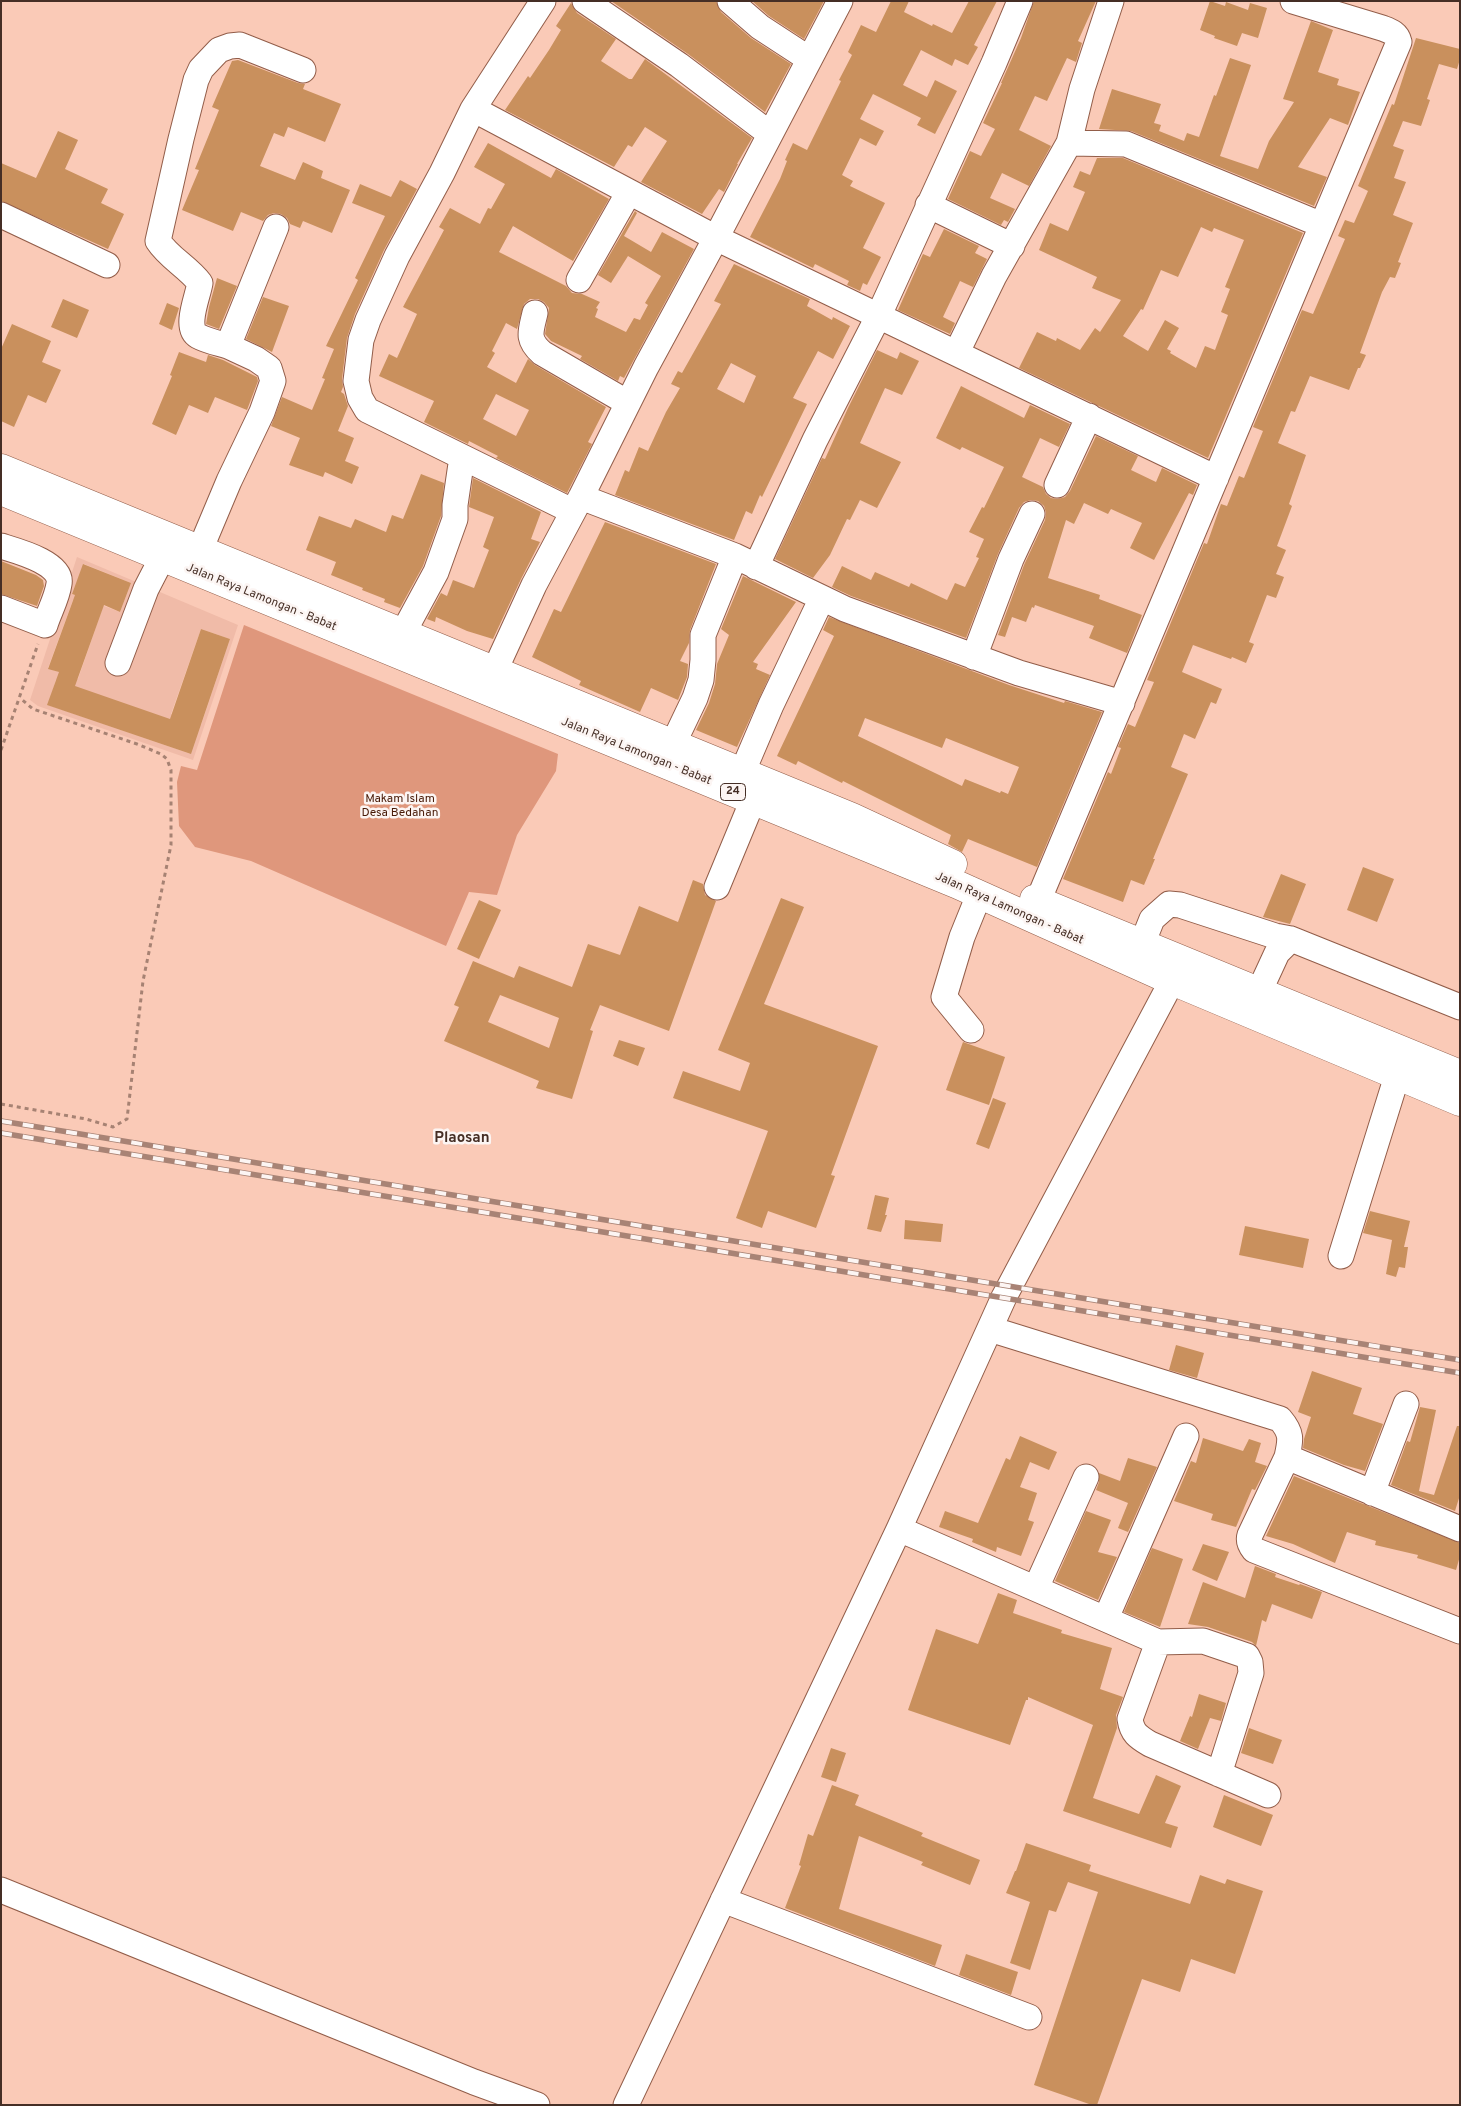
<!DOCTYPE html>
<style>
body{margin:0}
#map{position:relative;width:1461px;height:2106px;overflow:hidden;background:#facab7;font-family:Overpass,sans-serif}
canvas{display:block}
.frame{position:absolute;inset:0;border:2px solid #452e25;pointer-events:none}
</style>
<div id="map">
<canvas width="1461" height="2106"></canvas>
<div class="frame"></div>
</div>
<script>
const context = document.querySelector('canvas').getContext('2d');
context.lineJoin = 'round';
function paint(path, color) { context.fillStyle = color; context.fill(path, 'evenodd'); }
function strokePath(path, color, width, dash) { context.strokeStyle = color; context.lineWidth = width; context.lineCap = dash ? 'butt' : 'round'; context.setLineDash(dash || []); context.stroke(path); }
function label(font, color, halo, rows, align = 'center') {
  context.font = font + ' Overpass,sans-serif'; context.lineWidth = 5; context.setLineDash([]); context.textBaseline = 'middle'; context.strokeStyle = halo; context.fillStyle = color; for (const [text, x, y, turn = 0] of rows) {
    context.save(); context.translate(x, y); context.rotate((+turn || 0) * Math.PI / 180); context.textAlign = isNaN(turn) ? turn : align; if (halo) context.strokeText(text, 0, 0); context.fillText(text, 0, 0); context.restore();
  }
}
paint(new Path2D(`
 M77,557L238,625L193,760L38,706L30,700ZM84,564L131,583L120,612L72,594ZM73,600L102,610L78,679L48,668ZM201,629L230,639L201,725L171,714ZM56,680L191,754L48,705Z`), '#f0bba8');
paint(new Path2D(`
 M244,625L558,754L556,771L517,835L497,895L469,892L446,946L251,861L195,847L179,826L177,782L181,766L197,770Z`), '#df977c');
paint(new Path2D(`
 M611,1H716L721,12L751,38L791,64L765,112L688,54Z
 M752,1H824L804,39L769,16Z
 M891,1H909L904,12L932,26L933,24L952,33L969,1H997L974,45L978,47L968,65L955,59L952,66L921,50L903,85L927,97L935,80L957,91L935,134L917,125L921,118L873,94L860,119L884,131L876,146L860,138L842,175L853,181L850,186L885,203L863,248L881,257L867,285L863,283L860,291L847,285L849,281L815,264L813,268L750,237L780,179L787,161L785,160L793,143L807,150L841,81L839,80L852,55L848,52L861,25L876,32Z
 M1034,1H1096L1078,41L1082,43L1076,62L1067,58L1047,101L1035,96L1019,130L1051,146L1029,186L1002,173L990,198L1015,209L1008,222L1004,220L1001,225L948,199L970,151L981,156L995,129L983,123L1002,83H1001L1021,38Z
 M1210,1L1225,6L1226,2L1248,10L1250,3L1267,8L1258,38L1242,33L1237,46L1214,38L1215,36L1200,30Z
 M571,3L577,13L616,39L601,61L629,79H632L645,59L752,138L737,164H738L724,192L719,189L702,214L641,182L667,141L645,127L632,147L628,145L614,167L505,110L528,76L530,78L549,50L561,30L556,26Z
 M1311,21L1333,30L1318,72L1339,79L1337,85L1360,92L1348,125L1330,118L1298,167L1327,177L1314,206L1131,131L1099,129L1112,89L1161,104L1154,123L1161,125L1159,131L1184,141L1187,133L1199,137L1214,95L1216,96L1230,58L1251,65L1220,156L1258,169L1269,141L1294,102L1283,99Z
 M1416,38L1460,49V59L1457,69L1439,64L1427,99L1430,100L1421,126L1403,121L1393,146L1404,150L1394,178L1406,182L1393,215L1413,223L1398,262L1401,263L1395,278L1390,277L1382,292L1360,353L1366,355L1360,368H1358L1349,390L1310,376L1295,412L1291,411L1278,443L1306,455L1289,504L1292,506L1277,546L1286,550L1276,574L1284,577L1276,598L1267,595L1249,642L1254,644L1246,663L1232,657L1231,659L1193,645L1182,672L1222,689L1216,704L1211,702L1195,739L1184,734L1171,767L1188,774L1153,859H1155L1144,885L1131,880L1123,902L1063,879L1108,772L1111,774L1121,748L1118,747L1128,724L1135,727L1154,682L1147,680L1204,543L1207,544L1221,504L1227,506L1239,476L1244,478L1263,431L1253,427L1302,310L1313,314L1345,239L1338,236L1345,220L1354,223L1368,191L1358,186L1392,104L1394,105Z
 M238,60L298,83L305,84L303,89L341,104L325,142L288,127L284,137L274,133L260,166L295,180L303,162L323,171L321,178L350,190L332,233L303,221L300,228L290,224L287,218L281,214L274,213L268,215L263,221L241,212L233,231L182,210L199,170L195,169L219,110L212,107L232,61Z
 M58,131L78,140L65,169L108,189L101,203L124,214L108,249L1,201V163L36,178Z
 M488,143L551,178L556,169L609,199L573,261L513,226L499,252L566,286L572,293L582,294L600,302L596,308L598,309L595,317L626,332L634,318L640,320L648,305L645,303L661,276L628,256L611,283L598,275L635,211L637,213L624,236L651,252L662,232L694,249L624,378L620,376L618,381L580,359L582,356L551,341L545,334L549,308L544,302L538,299H530L524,304L517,329L506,323L492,351L495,353L487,367L516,383L528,359L535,365L606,407L588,442L592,444L567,493L496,458L498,456L469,441L468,444L424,422L434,401L379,376L389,354L397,358L417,314L403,307L444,230L439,227L450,208L480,224L488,208L491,209L505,184L474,167ZM496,394L529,410L516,436L483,419Z
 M1097,158H1123L1303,233L1208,458L1019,368L1037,332L1056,341L1057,338L1080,350L1095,328L1100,332L1121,300L1092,288L1097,277L1039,250L1050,223L1068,231L1085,192L1073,187L1080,171L1090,175ZM1201,227L1212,232L1214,228L1244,240L1225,287L1230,289L1221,312L1228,315L1215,350L1205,346L1196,368L1170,353L1171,351L1167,349L1179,328L1165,320L1148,351L1123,336L1141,309L1143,310L1161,270L1178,277Z
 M400,180L417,189L384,250L355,314L347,338L342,379L343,387L341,392L344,394L348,406L338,431L354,438L345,461L359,467L352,484L325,472L323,477L289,465L300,438L271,426L282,397L312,410L325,379L322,378L334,349L326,346L358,280L355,278L385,216L352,203L360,184L391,197Z
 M944,229L979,246L975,253L987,259L973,287L960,281L943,317L955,323L950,334L898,310L923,254L930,257Z
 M734,264L810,299L807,306L832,320L833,317L850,326L833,359L818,351L793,398L807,404L762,497L760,495L752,514L746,511L734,540L615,495L625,470L629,472L639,447L648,451L666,412L680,388L671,384L678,371L682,373L721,304L714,301ZM731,363L756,376L744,403L717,389Z
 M217,278L237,286L219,329L206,324L209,307Z
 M263,297L289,306L272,352L246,339Z
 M63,299L89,310L77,338L51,327Z
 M167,303L179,308L172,330L159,324Z
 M12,324L51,341L42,362L61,370L46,403L28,395L14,427L1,421V349Z
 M877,350L897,359L900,352L919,361L902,395L885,388L860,443L901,462L877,508L860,500L850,520L847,519L830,555L813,578L775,559L822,458L825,459L848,408Z
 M179,352L206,362L208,355L223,360L257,377L258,381L247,410L215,397L208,413L189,405L176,435L152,424L172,376L170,375Z
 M961,386L1024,418L1030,405L1070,424L1059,447L1040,438L1022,477L1043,487L1046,494L1051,498L1058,499L1065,497L1070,491L1096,436L1138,456L1131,470L1156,482L1162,468L1197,485L1193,495L1189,493L1154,560L1130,548L1142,523L1111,509L1108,514L1084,503L1074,524L1066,520L1048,578L1100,595L1099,599L1142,615L1127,653L1089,638L1094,626L1035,605L1034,608L1032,607L1026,622L1012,617L1005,637L998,635L1024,565L1045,520L1046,513L1044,506L1038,501L1031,500L1024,502L1019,508L998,554L966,638L851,596L832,587L842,566L871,580L875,572L909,587L911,583L947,600L955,583L965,587L979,558L976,557L984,539L969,532L982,507L984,508L1004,467L962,447L960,450L936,438Z
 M421,474L444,483L441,516L423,566L400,608L384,602L385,599L362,590L363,588L331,575L336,562L306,550L319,516L351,528L355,519L386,532L392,515L403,519Z
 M473,478L541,512L531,539L540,542L521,579L493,639L467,631L436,617L435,622L427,619L441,593L447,596L453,580L474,588L489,550L483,547L494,517L469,507Z
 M605,522L716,564L690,630L689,643L680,661L688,664L687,677L678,700L651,688L640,712L579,685L581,681L532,657L554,609L561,612Z
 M1,561L36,575L43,580L44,586L37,606L1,594Z
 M83,564L131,583L120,612L104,605L75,686L170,719L201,629L230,639L191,754L47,705L59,672L48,669L75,595L72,594Z
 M743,576L796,602L753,662L758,664L756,669L770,675L737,747L696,730L709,703L715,684L717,664L729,635L721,629Z
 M829,617L1009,685L1064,703L1065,701L1102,712L1037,867L968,839L962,852L948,844L951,835L843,781L842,783L798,761L796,765L777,756L834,636L823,630ZM865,718L942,748L946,738L1019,767L1008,794L1001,791L1000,793L965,779L962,786L858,736Z
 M1363,867L1394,879L1377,922L1347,910Z
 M1281,874L1306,884L1290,924L1263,917Z
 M693,880L703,884L705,895L716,901L669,1031L600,1005L590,1030L593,1031L572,1099L536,1088L539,1081L444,1041L459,1007L454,1005L473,961L514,978L519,966L572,987L588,944L620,955L639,906L678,922ZM500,995L559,1018L549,1048L488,1022Z
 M781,898L804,907L764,1004L878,1046L831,1175L835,1176L816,1228L768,1211L762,1228L736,1218L768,1131L673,1098L683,1071L740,1091L750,1063L718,1050Z
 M479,900L501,910L479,959L457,949Z
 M619,1040L645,1048L638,1066L613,1056Z
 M963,1042L1005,1057L989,1105L946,1090Z
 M993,1098L1006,1103L989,1149L976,1144Z
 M875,1195L889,1198L885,1215H887L881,1232L867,1229Z
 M1370,1211L1410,1221L1404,1247H1408L1405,1268L1399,1267L1396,1277L1386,1274L1392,1240L1363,1233Z
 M905,1220L943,1224L941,1242L904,1239Z
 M1245,1226L1309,1239L1303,1268L1239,1255Z
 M1176,1345L1204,1353L1197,1378L1169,1370Z
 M1312,1371L1362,1388L1353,1414L1383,1424L1365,1471L1344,1465L1303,1448L1304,1439L1311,1417L1298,1412Z
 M1420,1407L1436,1410L1419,1491L1434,1495L1457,1426H1460V1495L1455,1511L1391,1485L1407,1441L1410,1442Z
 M1020,1436L1057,1452L1049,1470L1030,1462L1020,1487L1037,1493L1028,1520L1034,1522L1021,1556L997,1547L996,1552L972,1542L973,1539L939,1527L945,1511L978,1523L1006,1458L1010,1460Z
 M1203,1438L1243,1451L1249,1439L1261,1443L1255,1462L1267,1466L1255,1490L1252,1489L1236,1527L1211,1520L1213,1514L1174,1501L1191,1461L1196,1463Z
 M1128,1458L1157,1467L1128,1532L1118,1528L1128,1503L1096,1490L1099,1482V1473L1120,1481Z
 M1294,1476L1460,1543V1556L1456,1570L1417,1558L1418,1555L1375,1545L1376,1541L1347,1532L1335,1563L1293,1544L1266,1536Z
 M1086,1511L1111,1520L1098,1552L1117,1557L1098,1600L1055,1581Z
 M1203,1544L1229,1552L1217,1581L1192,1570Z
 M1152,1548L1183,1559L1160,1627L1124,1612Z
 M1255,1566L1276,1574L1275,1577L1299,1585L1300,1584L1322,1592L1312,1619L1272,1604L1266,1622L1262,1620L1256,1646L1252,1642L1208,1627L1188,1624L1203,1582L1245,1598Z
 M998,1593L1017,1600L1013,1613L1062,1630L1061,1633L1112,1648L1100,1689L1123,1697L1116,1715L1117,1728L1093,1798L1139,1814L1156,1775L1181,1786L1165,1823L1178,1827L1171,1848L1063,1811L1093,1725L1028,1697V1700H1026L1010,1745L908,1710L936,1629L978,1644Z
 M1199,1694L1226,1703L1221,1721L1210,1718L1198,1749L1180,1741L1190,1716L1192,1717Z
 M1249,1728L1282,1740L1273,1764L1241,1753Z
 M831,1748L846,1753L836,1782L821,1777Z
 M832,1785L859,1795L855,1805L923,1833L921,1836L980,1860L970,1885L921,1865L923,1862L859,1836L839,1909L942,1945L935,1966L785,1908L801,1866L799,1865L808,1834L813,1836Z
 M1224,1795L1273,1815L1261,1846L1213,1827Z
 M1026,1843L1091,1865L1089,1871L1190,1904L1200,1875L1225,1884L1227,1879L1263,1891L1235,1974L1191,1959L1180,1992L1142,1979L1097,2105H1092L1034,2085L1098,1892L1068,1882L1056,1912L1049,1910L1030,1970L1010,1963L1030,1902L1006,1893L1015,1871H1016Z
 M966,1954L1018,1972L1011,1995L959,1975Z`), '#c9905d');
const minor = new Path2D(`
 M543,1L473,109L442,173L397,256L368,320L361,340L356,381L360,398L367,410L572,511
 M585,1L679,65L770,134
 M730,1L760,27L809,59
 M473,109L716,238L1216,478
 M1069,143L1126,144L1322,225
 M928,205L1012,246
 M1,215L107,265
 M579,280L629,192
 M535,313C531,331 526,339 542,353L628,403
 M228,346C218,343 207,341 198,336C184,328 198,296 200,283C188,267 169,258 158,241L181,139L196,80L201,69L219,50L230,46L240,45L303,70
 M957,352L994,276L1069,143L1082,89L1111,1
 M1057,485L1089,416
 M581,497L735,556L845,609L1019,673L1122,703
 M1,546C17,551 63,563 59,584C57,598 49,612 45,625L1,608
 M200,550L229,481L262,412L273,381L269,368L256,359L228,346L276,227
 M756,567L815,440L879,315L994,63L1020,1
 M403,633L436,572L455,519V505L462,457
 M974,657L1011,559L1032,514
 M118,663L146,589L162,558
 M495,670L534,585L581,497L646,367L716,238L840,1
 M673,744L695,698L701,680L703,660V635L735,556
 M742,773L771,705L822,598
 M717,887L753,800
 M1038,901L1399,42C1397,33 1390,31 1382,28L1293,1
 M1142,944L1152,919L1169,904L1180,905L1275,936L1291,939
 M1259,992L1277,953L1291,939L1460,1007
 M971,1030L944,997L962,937L979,895
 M1341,1256L1397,1076
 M990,1329L1280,1419C1292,1433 1291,1439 1287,1457L1460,1529
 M1287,1457L1250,1535C1248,1541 1250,1545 1254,1550L1460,1631
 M1372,1493L1406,1404
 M899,1529L1158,1642L1203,1641L1247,1656L1250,1662L1251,1673L1219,1774
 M1036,1588L1086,1477
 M1106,1618L1186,1436
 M1158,1642L1130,1719C1132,1733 1138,1737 1150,1744L1268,1795
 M1,1890L474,2082L537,2105
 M723,1900L1029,2017
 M626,2105L899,1529L1004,1297L1172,981`);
const highway = new Path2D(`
 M1,468L852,817L953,864
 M1,491L956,884L1172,981L1460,1102
 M1034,899L1460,1074`);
strokePath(minor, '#925d49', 27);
strokePath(highway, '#925d49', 29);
strokePath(new Path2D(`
 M1,750L38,644
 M1,1104L86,1119L113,1127L127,1119L143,981L171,845V770L167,759L161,754L137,744L33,709L20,698`), '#a68273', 3, [4, 4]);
strokePath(minor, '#fff', 25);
strokePath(highway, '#fff', 28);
const rail = new Path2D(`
 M1,1121L1460,1360
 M1,1133L1460,1373`);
strokePath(rail, '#a88375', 5.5);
strokePath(rail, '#fcf5f3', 4, [11]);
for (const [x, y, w] of [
 [733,792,25]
]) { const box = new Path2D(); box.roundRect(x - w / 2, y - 8.5, w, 17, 4); context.fillStyle = '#fcf5f3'; context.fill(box); strokePath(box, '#452e25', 1); }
label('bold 11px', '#452e25', null, [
 ["24",733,792]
]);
label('12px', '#452e25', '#fcf5f3', [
 ["Jalan Raya Lamongan - Babat",261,598,22],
 ["Jalan Raya Lamongan - Babat",636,752,22],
 ["Jalan Raya Lamongan - Babat",1009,909,24]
]);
label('12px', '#481a07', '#fcf5f3', [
 ["Makam Islam",400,800],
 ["Desa Bedahan",400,814]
]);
label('bold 15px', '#452e25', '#fcf5f3', [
 ["Plaosan",462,1139]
]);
</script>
